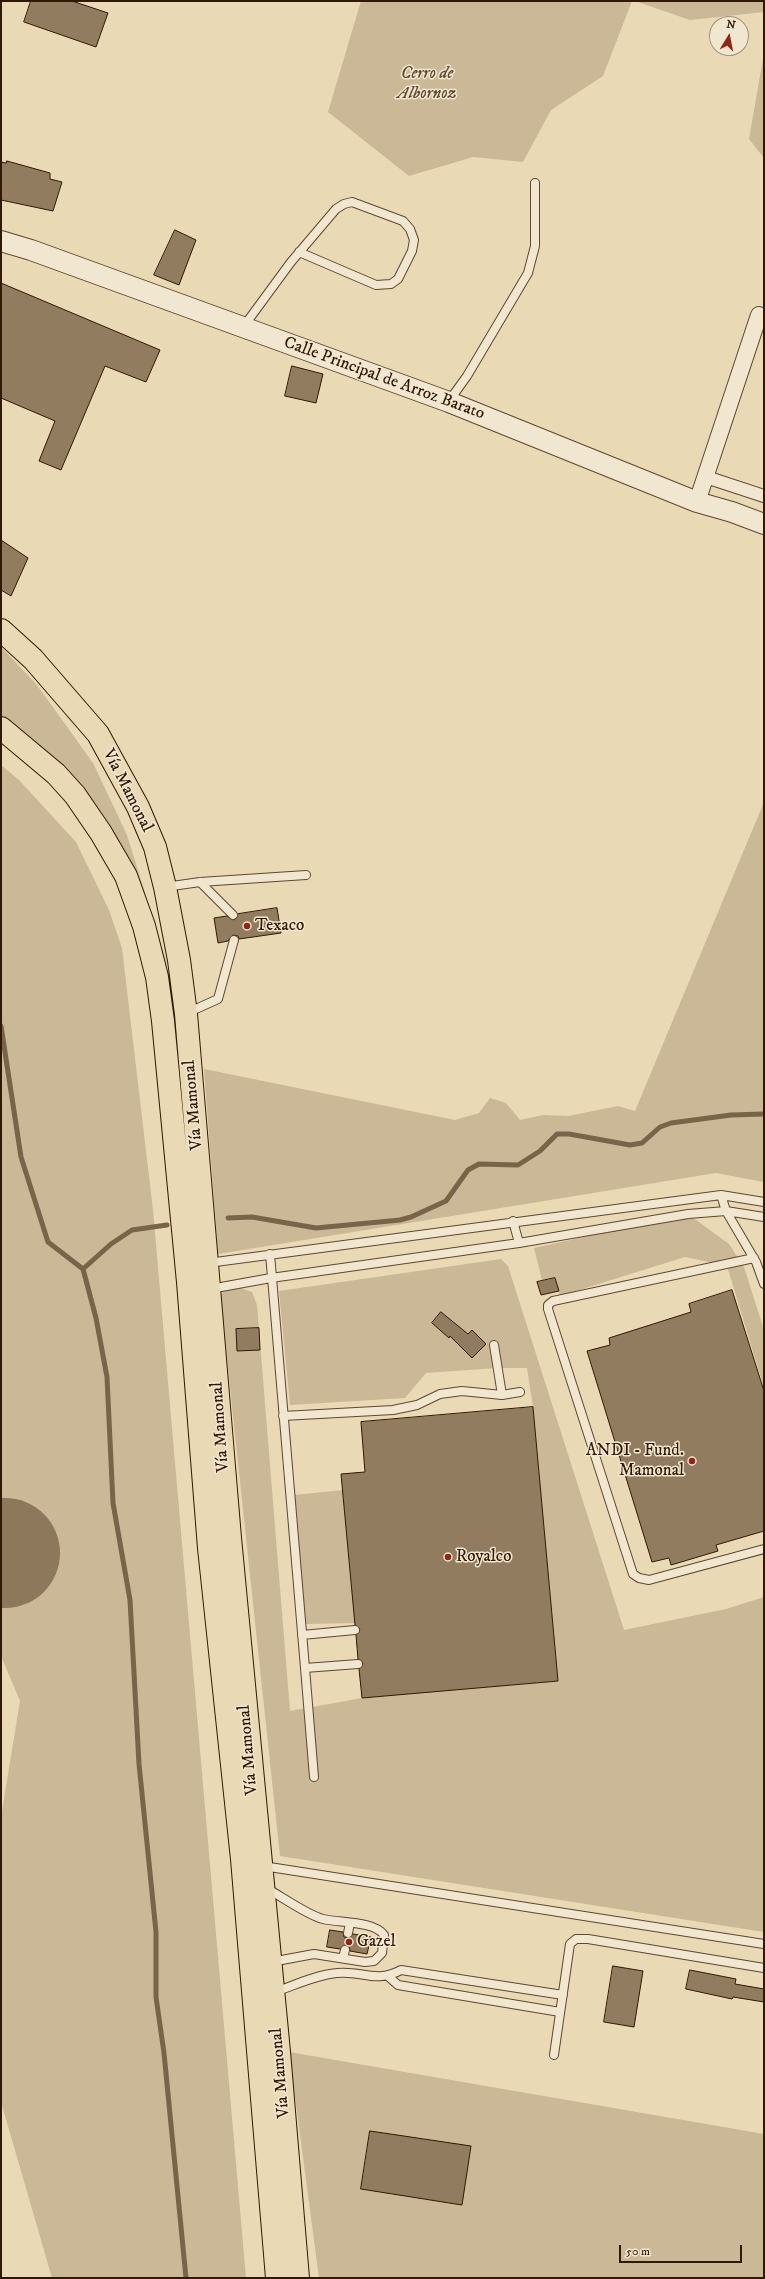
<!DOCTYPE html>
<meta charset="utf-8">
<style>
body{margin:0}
#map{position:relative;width:765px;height:2279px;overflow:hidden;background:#ead9b5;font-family:"IM FELL DW Pica",serif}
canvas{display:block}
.frame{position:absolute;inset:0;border:2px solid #301802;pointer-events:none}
.north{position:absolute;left:709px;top:16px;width:40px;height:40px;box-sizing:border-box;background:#f1e6cf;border:1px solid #a4947d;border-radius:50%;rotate:10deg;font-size:11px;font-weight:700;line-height:16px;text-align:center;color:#301802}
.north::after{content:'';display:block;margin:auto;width:14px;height:18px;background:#8f2418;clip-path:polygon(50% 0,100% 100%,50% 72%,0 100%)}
.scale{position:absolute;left:619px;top:2245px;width:123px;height:18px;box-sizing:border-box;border:2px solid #301802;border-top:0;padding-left:5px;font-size:12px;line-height:14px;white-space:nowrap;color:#301802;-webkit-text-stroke:3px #f1e6cf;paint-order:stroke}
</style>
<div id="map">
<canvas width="765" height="2279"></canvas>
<div class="frame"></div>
<div class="north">N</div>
<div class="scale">50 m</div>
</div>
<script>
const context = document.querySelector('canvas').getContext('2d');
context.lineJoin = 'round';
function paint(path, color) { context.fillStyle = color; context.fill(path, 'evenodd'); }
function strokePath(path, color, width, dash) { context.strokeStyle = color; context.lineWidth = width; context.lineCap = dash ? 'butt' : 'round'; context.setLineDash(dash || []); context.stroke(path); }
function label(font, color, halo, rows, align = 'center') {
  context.font = font + ' "IM FELL DW Pica",serif'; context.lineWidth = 3; context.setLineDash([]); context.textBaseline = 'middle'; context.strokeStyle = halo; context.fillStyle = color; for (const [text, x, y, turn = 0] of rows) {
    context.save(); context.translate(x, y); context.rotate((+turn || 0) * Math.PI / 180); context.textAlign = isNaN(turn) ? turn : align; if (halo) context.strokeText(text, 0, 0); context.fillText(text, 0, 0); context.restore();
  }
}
paint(new Path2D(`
 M361,1H632L603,76L551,110L523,162L473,157L409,176L328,112Z
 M635,1H764V12L690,20Z
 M764,53V158L749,139Z
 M1,647L37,685L93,763L127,835L168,967L111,839L1,720Z
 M1,765L19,780L76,842L109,910L122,948L153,1210L246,2278H52L1,2102V1817L20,1701L1,1656Z
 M764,802V1182L716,1173L218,1254L204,1069L455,1120L479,1113L490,1098L506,1103L520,1120L543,1115L568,1116L618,1106L635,1111Z
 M688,1214L729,1244L744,1267L764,1330V1388L727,1266L685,1257L560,1296L555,1278L542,1280L534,1248Z
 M501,1259L508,1266L624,1630L726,1609L764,1597V1932L280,1856L220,1294L235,1286L252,1292L257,1305L290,1711L362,1698L558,1681L533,1407L527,1368H497L426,1373L405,1398L290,1405L279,1291Z
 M343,1490L355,1623L305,1624L294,1495Z
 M289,2052L764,2134V2278H319Z`), '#cab897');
strokePath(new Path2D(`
 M1,1026L21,1157L48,1242L83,1269L96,1318L107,1377L113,1503L130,1600L139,1764L156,1932V1997L164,2053L186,2278
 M228,1218L252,1217L316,1228L400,1220L411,1217L446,1201L468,1170L479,1164L518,1165L540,1151L557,1134H569L630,1145L642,1143L660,1127L671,1123L731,1115L764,1114
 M83,1269L111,1244L132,1230L167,1225`), '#7a6449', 5);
strokePath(new Path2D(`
 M1,1553H5`), '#8d785c', 110);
const building = new Path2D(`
 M31,1H72L108,13L96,47L24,22Z
 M7,161L50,173V179L62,182L53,211L1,200V162L6,163Z
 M175,230L196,240L179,285L154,275Z
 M1,283L160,350L146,382L105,366L61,470L39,461L55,421L1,398Z
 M292,366L323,374L316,403L285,396Z
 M1,540L28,558L11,596L1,590Z
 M277,908L281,933L239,939L238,936L233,935L228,941L218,943L214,918L227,916L234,920L238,914Z
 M555,1278L559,1291L541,1295L537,1282Z
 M732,1290L764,1391V1531L716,1545L718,1551L671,1565L669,1558L652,1562L587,1351L610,1345L609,1338L691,1312L689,1304Z
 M441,1312L468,1334L472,1330L486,1344L472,1358L450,1336L449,1338L432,1323Z
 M259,1328L260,1350L237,1351L236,1329Z
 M533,1407L558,1681L362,1698L359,1669L363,1663L358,1659L356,1635L360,1629L355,1625L341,1474L365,1472L361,1422Z
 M330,1930L343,1932L344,1937L347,1938L353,1934L371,1937L367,1954L350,1951L349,1946L346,1945L340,1949L327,1947Z
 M613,1966L643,1971L634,2027L604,2022Z
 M690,1970L736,1979L735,1984L764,1989V2002L733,1997L732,1999L686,1989Z
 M370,2131L471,2146L462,2205L361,2189Z`);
paint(building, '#917c5f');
strokePath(building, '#301802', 1);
const service = new Path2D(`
 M244,326L291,262L336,209L344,204L352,202L403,221L410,229L414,240L412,251L398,279L391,284L376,285L299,252
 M449,401L467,376L528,273L535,246V183
 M200,882L233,915
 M165,887L200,882L306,875
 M187,1013L218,999L234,940
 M721,1195L726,1211L756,1262L764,1284
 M513,1221L519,1243
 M270,1254L305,1668L358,1664
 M754,1258L553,1301L548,1305V1309L633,1574L639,1578L649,1580L764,1549
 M208,1263L721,1195L764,1202
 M210,1289L271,1278L519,1243L688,1214L726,1211L764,1217
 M494,1345L502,1395
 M283,1416L393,1410L417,1405L440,1394L462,1391L502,1395L520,1392
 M302,1635L355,1630
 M305,1668L314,1777
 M263,1866L764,1944
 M266,1888C281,1896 307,1915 323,1919C340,1923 374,1921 384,1935L382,1953L374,1961L365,1962L314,1954L271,1962
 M348,1933L350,1923
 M343,1958L345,1950
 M389,1977L398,1985L560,2012
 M275,1992C295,1985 316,1975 337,1973C362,1970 375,1984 401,1970L563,1995
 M554,2055L570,1944L576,1939H588L764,1968`);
const pedestrian = new Path2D(`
 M706,477L764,496`);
const minor = new Path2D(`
 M697,502L759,315`);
const tertiary = new Path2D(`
 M1,241L31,250L449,402L697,502L732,512L764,524`);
const primary = new Path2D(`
 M1,630L33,659L98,734L138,807L155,847L165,887L179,960L186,1014L230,1538L279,2052L298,2278
 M1,728L56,774L75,795L101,833L126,876L144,926L157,977L163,1021L188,1282L209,1548L242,1859L277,2278`);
strokePath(service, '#5e482f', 10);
strokePath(pedestrian, '#5e482f', 14);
strokePath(minor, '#5e482f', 18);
strokePath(tertiary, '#5e482f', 22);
strokePath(primary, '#301802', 24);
strokePath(service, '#f1e6cf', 8);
strokePath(pedestrian, '#f1e6cf', 12);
strokePath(minor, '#f1e6cf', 16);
strokePath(tertiary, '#f1e6cf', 20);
strokePath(primary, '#ead9b5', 22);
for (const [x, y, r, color] of [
 [247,926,4,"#8f2418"],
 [692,1461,4,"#8f2418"],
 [448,1557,4,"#8f2418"],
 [349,1942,4,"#8f2418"]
]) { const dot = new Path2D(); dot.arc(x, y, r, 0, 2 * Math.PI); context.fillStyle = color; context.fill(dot); strokePath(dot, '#f1e6cf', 1.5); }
label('italic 17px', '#5e482f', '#f1e6cf', [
 ["Cerro de",427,74],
 ["Albornoz",427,94]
]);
label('17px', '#301802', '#f1e6cf', [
 ["Calle Principal de Arroz Barato",384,379,20],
 ["Vía Mamonal",127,791,63],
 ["Vía Mamonal",194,1105,-95],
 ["Vía Mamonal",221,1427,-94],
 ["Vía Mamonal",249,1750,-95],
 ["Vía Mamonal",281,2073,-95]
]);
label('17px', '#301802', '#f1e6cf', [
 ["Texaco",255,926],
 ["ANDI - Fund.",684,1451,"right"],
 ["Mamonal",684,1471,"right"],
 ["Royalco",456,1557],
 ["Gazel",357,1942]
], 'left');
</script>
